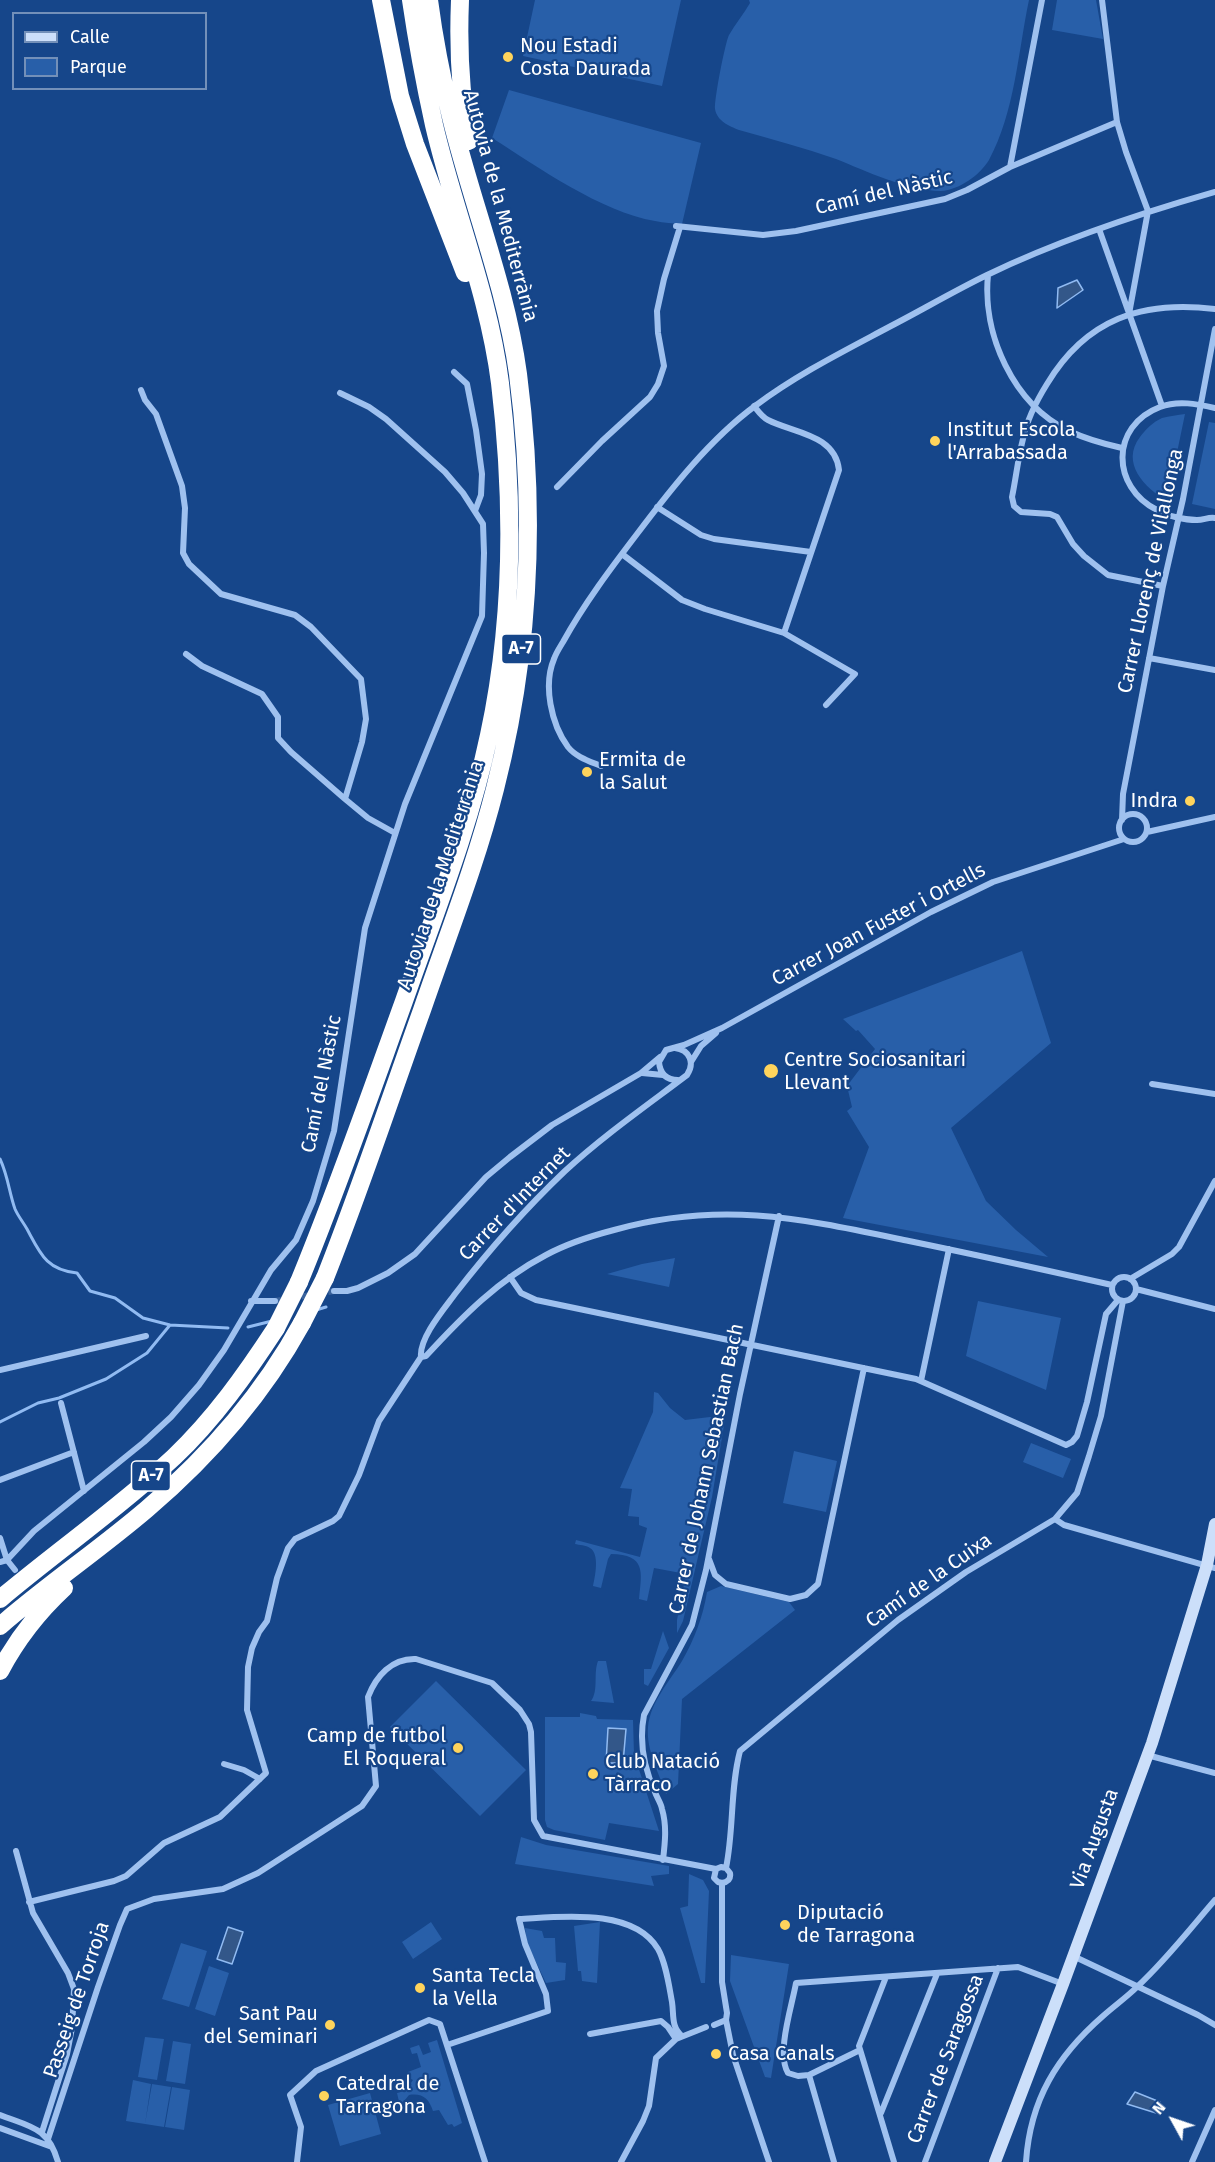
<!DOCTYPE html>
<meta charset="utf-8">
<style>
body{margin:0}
#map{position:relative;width:1215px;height:2162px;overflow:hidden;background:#16468a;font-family:"Fira Sans",sans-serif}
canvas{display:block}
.legend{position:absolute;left:12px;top:12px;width:195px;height:78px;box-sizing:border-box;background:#16468a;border:2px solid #7390b9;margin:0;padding:8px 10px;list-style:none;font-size:18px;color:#fff}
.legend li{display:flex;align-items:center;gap:12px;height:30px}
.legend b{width:30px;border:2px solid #7390b9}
.north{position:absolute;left:1143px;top:2090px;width:60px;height:60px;-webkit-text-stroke:4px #16468a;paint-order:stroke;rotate:310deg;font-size:16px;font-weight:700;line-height:24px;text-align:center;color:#fff}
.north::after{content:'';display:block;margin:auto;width:21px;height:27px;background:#fff;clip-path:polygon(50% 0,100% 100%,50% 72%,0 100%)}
</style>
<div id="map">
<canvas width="1215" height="2162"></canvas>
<ul class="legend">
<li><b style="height:8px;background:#ccdffa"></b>Calle</li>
<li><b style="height:16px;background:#285fa9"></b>Parque</li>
</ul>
<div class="north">N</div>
</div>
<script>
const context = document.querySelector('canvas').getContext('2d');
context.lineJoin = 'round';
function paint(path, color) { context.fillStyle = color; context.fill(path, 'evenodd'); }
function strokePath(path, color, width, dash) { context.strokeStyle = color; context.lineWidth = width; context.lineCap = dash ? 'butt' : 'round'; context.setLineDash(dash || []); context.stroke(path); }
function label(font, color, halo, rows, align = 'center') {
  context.font = font + ' "Fira Sans",sans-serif'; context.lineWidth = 4.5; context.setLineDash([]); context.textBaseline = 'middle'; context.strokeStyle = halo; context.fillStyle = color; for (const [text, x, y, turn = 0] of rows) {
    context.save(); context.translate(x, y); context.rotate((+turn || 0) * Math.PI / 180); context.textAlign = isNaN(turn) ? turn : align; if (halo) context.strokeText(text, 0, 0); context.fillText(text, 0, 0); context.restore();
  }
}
paint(new Path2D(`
 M535,0H681L662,86L523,56Z
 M749,0H1029C1018,52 1015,112 989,160C980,175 959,190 941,191C908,191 866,171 836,159C804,148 771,139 739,130C729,126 717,121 715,109C714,100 725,43 729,35C735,24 744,14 750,3Z
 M1057,0H1096L1103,39L1052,30Z
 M509,90L701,143L682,224C673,223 664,223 655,221C601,212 538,167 492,138Z
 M1185,414L1167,501C1145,488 1120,463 1140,437C1146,429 1153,422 1162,418C1169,416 1178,415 1185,414Z
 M1209,422L1215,423V509L1192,504Z
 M1022,951L1051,1043L951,1128L986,1201L1016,1230L1048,1257L843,1218L869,1147L847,1111L852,1107L847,1086L875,1049L858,1030L856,1031L843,1019Z
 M675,1258L669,1287L607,1274L642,1264Z
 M978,1301L1061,1318L1046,1390L966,1356Z
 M654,1392L658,1393L670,1408L685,1420L710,1417L725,1419L712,1497L683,1621L677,1633V1620L685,1579L681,1573L654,1568L647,1601L639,1599C642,1571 646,1555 611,1554L608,1559L601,1588L593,1586C595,1577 600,1554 590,1548C586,1545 579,1545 575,1544L576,1540L640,1557L647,1528L639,1525V1517L628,1516L632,1489L620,1488L653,1412Z
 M1031,1443L1071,1459L1063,1478L1023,1462Z
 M794,1451L837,1461L826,1512L783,1503Z
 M721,1586L789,1602L795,1610L682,1699L678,1784L666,1794C659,1773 646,1750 648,1727C650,1703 669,1682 682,1661C694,1640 703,1617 707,1592Z
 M663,1631L669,1648L648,1686L644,1684V1669H651Z
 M598,1661H606L614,1703L591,1701C599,1690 593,1674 598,1661Z
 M436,1681L526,1770L480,1816L390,1727Z
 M580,1713L596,1716L597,1719L633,1720L634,1754L659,1831L609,1823L605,1840L554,1830L547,1827L545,1820V1717H580Z
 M521,1837L546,1845L669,1866V1874L651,1876L654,1886L515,1864Z
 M689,1874L703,1880L709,1891L705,1983H701L680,1908L688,1906Z
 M431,1922L442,1939L413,1959L402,1942Z
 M600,1922L597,1983L582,1981L581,1971H578L574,1926Z
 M525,1928L542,1931L544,1938H555L556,1962L566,1963L565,1980L546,1983L527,1943Z
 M181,1943L207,1951L189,2007L162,1999Z
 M731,1955L789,1964L771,2078L765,2077L730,1981Z
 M209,1966L229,1973L215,2016L195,2009Z
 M145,2037L164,2039L157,2080L138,2077Z
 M437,2040L462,2123L454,2127L452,2124L448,2125L439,2110L433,2111C429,2099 423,2093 409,2095L400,2106L397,2093L404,2091V2088L406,2089L409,2085H412L410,2084L413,2080L411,2079V2075L407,2074L408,2072L421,2067L417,2053L412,2054L410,2048L419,2045L423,2055L431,2052L428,2043Z
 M173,2041L191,2044L185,2084L166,2081Z
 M133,2080L151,2084L145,2124L126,2121Z
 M152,2084L171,2087L164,2127L145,2124Z
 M172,2087L190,2090L184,2130L165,2127Z
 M370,2093L381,2134L340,2146L328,2105Z`), '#285fa9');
const water = new Path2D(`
 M1077,280L1083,290L1057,308L1058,288Z
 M608,1728L626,1729L623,1763H606Z
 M228,1927L243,1932L232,1964L217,1959Z
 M1135,2092L1160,2102L1156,2113L1127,2104Z`);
paint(water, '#335789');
strokePath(water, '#91bbf2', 1.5);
strokePath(new Path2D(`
 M0,1159C8,1176 9,1192 15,1209C18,1216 23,1222 27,1229C40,1253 46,1270 77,1273L90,1291L115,1298L143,1318L170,1325L228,1328
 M316,1310L326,1307
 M248,1327L272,1321
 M0,1422L38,1403L59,1398L106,1379L147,1353L170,1325`), '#91bbf2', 3);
strokePath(new Path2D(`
 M275,1301L334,1291`), '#39629c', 6, [6, 3]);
strokePath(new Path2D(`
 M1102,0L1117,122L1126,152L1148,211
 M1010,167L1042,0
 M676,226L763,235L796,231L945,199L967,190L1010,167L1117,122
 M1099,229L1162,406
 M988,275C982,334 1013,404 1069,431C1086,439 1104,444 1122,448
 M1129,314L1148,211
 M454,372L467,384L476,430L482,474L481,495L475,511
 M141,390L145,400L156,414L182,486L185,508L183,553L189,564L221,594L295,615L311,627L361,679L366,719L362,742L345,799L368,818L395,833
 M754,406C758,411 762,417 768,420C793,433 835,434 839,470L784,633
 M1215,408C1197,404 1178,400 1160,407C1110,426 1111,487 1157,510C1167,516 1185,520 1197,520C1204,520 1208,517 1215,518
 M557,487L602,441L650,397L658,384L664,366L658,333L657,311L664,279L680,227
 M657,507L701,535L714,539L811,552
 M622,554L682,600L705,609L784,633L855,674L826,705
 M1163,586L1108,575L1084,556L1073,544L1057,517L1050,514L1021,512L1014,506L1012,497C1016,478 1018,458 1023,439C1027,420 1037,400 1047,384C1086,319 1142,300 1215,309
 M186,654L202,666L262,694L278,717V738L291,752L345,799
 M1149,658L1215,670
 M601,766C589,761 576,757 568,747C551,724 543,685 554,659C556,653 560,647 563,642C584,604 611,568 637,534C671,489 710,439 755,406C796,375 844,351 889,327C922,310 954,291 987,275C1060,240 1138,214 1215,192
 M1119 828a14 14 0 1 1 28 0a14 14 0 1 1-28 0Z
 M1122,820L1123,794L1163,586L1183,499L1215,329
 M1147,832L1215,817
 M691,1062L701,1046L716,1033
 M642,1073L663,1075
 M678,1080C666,1080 660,1074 659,1062L666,1050L684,1045L722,1028L931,912L993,882L1124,839
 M1152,1084L1215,1094
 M510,1277L521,1293L536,1300L916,1379L1066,1445L1072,1442L1077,1436L1087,1402L1106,1314L1118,1300
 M1112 1289a12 12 0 1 1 24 0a12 12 0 1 1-24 0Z
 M1130,1279L1172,1254L1179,1247L1215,1181
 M1136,1289L1215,1309
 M334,1291H347L358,1288L388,1273L415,1254L486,1177L510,1157L552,1125L641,1073L660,1057
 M251,1301H275
 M421,1357L426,1356C462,1317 498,1280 546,1255C568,1243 591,1236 614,1230C722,1200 803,1219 909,1241C977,1255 1045,1270 1112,1285
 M421,1357C419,1338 444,1309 455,1294C489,1250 525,1209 565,1171C603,1136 646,1106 687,1075C695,1063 690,1050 675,1048
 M0,1370L146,1336
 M921,1381L949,1249
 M61,1403L84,1491
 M0,1480L74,1452
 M1055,1519L1064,1525L1215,1568
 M0,1538L7,1560L15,1570
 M709,1559L715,1575L726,1584L790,1599L806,1595L818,1584L864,1368
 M0,1562L7,1560L34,1531L144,1442L171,1417L199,1385L224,1350L271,1270L296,1240L313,1201L334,1131L365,928L405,804L482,616L484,553L483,524L463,493L445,472L386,419L369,407L340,393
 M1147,1755L1215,1773
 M224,1764L244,1770L260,1779
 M16,1851L33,1913L68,1973L74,1989L72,2028L67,2054L42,2132
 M663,1860C665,1843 667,1826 662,1809C661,1803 657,1798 655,1792C644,1768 639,1741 644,1715L692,1625L706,1570L740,1394L779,1216
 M726,1868C734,1829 730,1789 740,1751L898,1620L966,1572L1055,1519L1077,1493L1089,1456L1101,1416L1123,1301
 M716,1869L714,1878L718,1882L722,1883
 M722,1883V1982L727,2013L726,2020L733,2055L769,2162
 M722,1883C728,1882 731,1879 730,1873L726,1868
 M29,1902L114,1881L126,1876L164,1843L220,1817L266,1773L247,1710L248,1667L252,1648L259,1632L267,1621L277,1578L288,1548L295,1539L333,1521L339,1516L359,1475L379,1421L421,1357
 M1073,1956L1198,2015L1215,2025
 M886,1977L859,2046L894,2162
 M714,2025L726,2020
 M590,2034L661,2021L668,2027L676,2039
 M447,2045L548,2011L546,1994L525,1944L519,1919C559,1917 633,1907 658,1949C666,1963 669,1986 672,2002C674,2015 671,2027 682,2036
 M809,2075L860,2050
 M881,2113L937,1974
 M0,2115C31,2127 48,2127 58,2162
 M0,2128L52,2147
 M48,2139L98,1987L120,1925L127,1909L154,1899L223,1889L258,1873L362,1806L376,1786L368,1697C376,1676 392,1658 416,1659L492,1683L520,1710L529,1724L531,1732L534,1820L543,1836L716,1869L721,1867L726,1868
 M297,2162L301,2127L290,2095L316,2071L429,2020L440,2024L485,2162
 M621,2162L643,2121L649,2106L656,2058L676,2039L706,2027
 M834,2162L809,2075L798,2076L788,2073C776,2053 792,2006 796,1983L1018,1967L1063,1984
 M925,2162L998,1968
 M1026,2162C1030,2100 1057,2056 1103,2016C1114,2006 1127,1997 1138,1986C1166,1960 1190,1929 1215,1900
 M1192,2162L1215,2110`), '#9fc1ef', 6);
strokePath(new Path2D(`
 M995,2162L1063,1984L1152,1743L1207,1565L1215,1524`), '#ccdffa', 12);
strokePath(new Path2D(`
 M381,0L400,96L415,144L465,273
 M460,0C458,48 460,94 469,141
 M325,1278C360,1190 390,1099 422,1010C447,937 476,864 495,789C530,653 536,513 518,374C506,286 472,204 451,117C442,79 434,39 429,0
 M299,1282C337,1190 370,1095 404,1001C435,913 470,826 489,735C514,619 514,500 500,383C489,295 454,211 434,125C425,84 417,41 411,0
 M0,1599C57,1551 119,1508 174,1457C214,1419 246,1374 276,1328
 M0,1626C47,1585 99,1550 147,1509C208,1457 263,1394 302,1323
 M0,1671C17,1639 37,1613 64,1588`), '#fff', 18);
strokePath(new Path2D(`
 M302,1323L325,1278
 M276,1328L299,1282`), '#fff', 18);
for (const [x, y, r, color] of [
 [508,57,6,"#ffd45c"],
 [935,441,6,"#ffd45c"],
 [587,772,6,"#ffd45c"],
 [1190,801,6,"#ffd45c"],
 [771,1071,8,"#ffd45c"],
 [458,1748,6,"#ffd45c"],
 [593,1774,6,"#ffd45c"],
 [785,1925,6,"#ffd45c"],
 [420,1988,6,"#ffd45c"],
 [330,2025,6,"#ffd45c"],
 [716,2054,6,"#ffd45c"],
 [324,2096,6,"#ffd45c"]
]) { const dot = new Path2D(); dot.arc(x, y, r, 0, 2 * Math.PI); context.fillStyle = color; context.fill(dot); strokePath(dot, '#16468a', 2); }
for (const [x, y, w] of [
 [521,649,39],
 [151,1476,39]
]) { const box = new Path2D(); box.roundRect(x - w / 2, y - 15, w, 30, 4.5); context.fillStyle = '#16468a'; context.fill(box); strokePath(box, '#fff', 1.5); }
label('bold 18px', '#fff', null, [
 ["A-7",521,649],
 ["A-7",151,1476]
]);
label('20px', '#fff', '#16468a', [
 ["Nou Estadi",520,46],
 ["Costa Daurada",520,69],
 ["Institut Escola",947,430],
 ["l'Arrabassada",947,453],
 ["Ermita de",599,760],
 ["la Salut",599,783],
 ["Indra",1178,801,"right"],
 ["Centre Sociosanitari",784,1060],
 ["Llevant",784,1083],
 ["Camp de futbol",446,1736,"right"],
 ["El Roqueral",446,1759,"right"],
 ["Club Natació",605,1762],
 ["Tàrraco",605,1785],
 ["Diputació",797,1913],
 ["de Tarragona",797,1936],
 ["Santa Tecla",432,1976],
 ["la Vella",432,1999],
 ["Sant Pau",318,2014,"right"],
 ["del Seminari",318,2037,"right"],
 ["Casa Canals",728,2054],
 ["Catedral de",336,2084],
 ["Tarragona",336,2107]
], 'left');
label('20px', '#fff', '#16468a', [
 ["Camí del Nàstic",884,193,-13],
 ["Autovia de la Mediterrània",500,206,75],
 ["Carrer Llorenç de Vilallonga",1151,571,-78],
 ["Autovia de la Mediterrània",441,875,-72],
 ["Carrer Joan Fuster i Ortells",879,925,-28],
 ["Camí del Nàstic",322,1084,-79],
 ["Carrer d'Internet",515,1204,-46],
 ["Carrer de Johann Sebastian Bach",707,1469,-78],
 ["Camí de la Cuixa",929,1581,-35],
 ["Via Augusta",1095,1839,-70],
 ["Passeig de Torroja",77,2000,-71],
 ["Carrer de Saragossa",946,2059,-69]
]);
</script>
